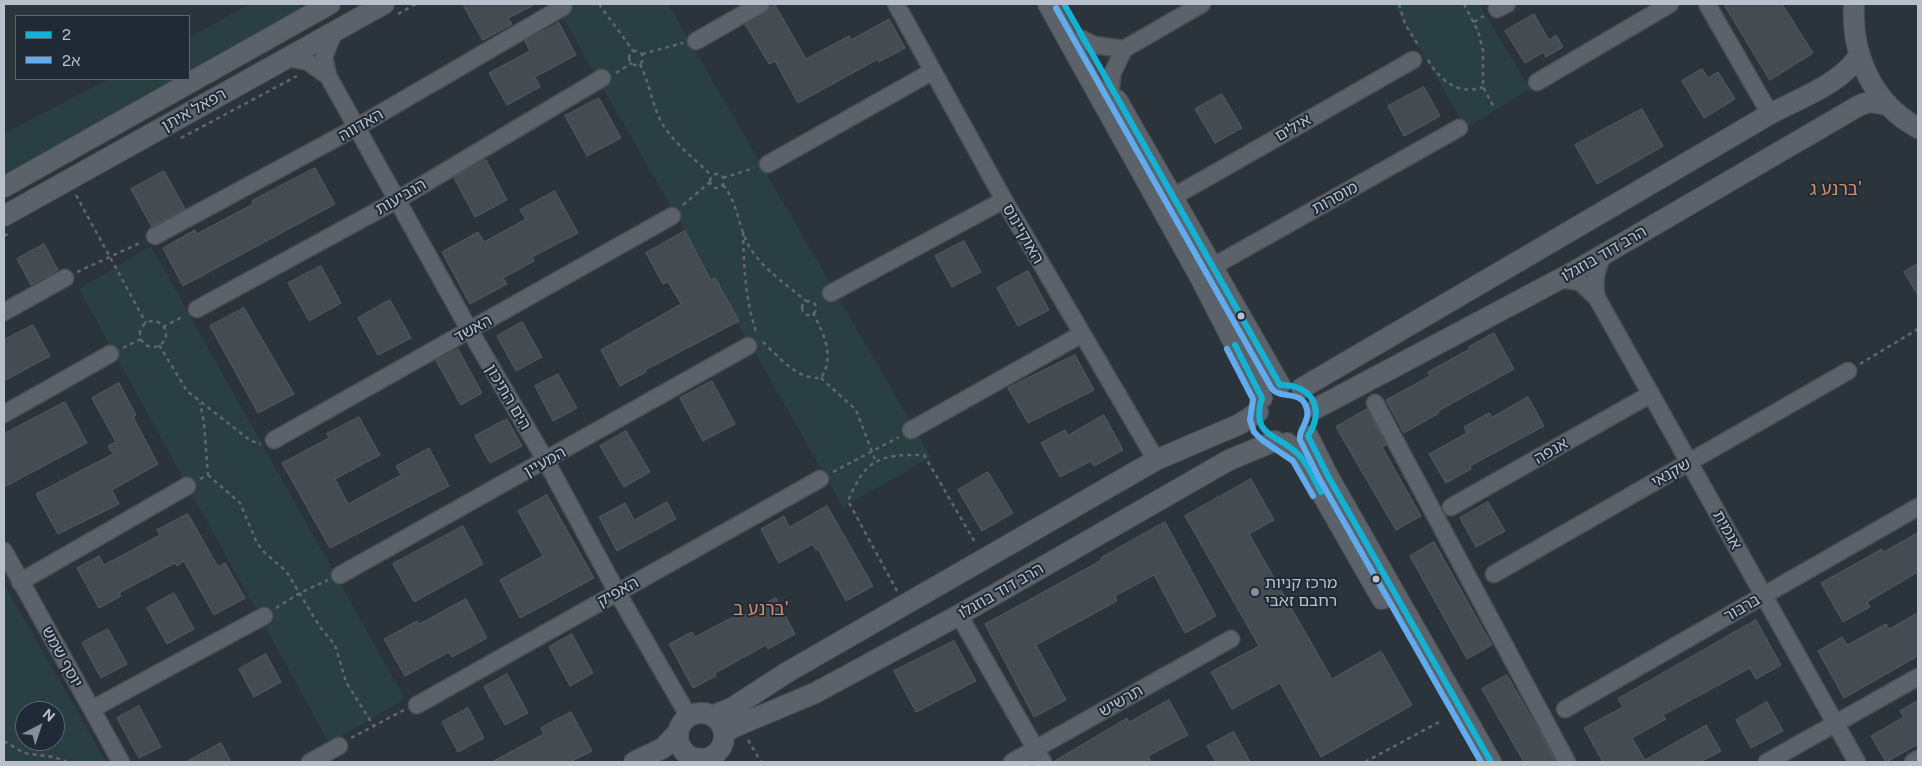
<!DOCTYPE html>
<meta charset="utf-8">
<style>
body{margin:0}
#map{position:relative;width:1922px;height:766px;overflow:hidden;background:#2c343b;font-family:"Public Sans","Noto Sans Hebrew",sans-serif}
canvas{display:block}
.frame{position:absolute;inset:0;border:5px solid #b7c0cb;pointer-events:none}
.legend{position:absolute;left:15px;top:15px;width:175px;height:65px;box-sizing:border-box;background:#1f2a36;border:1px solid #5c6672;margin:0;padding:6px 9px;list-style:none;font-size:15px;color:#b7c0cb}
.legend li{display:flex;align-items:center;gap:10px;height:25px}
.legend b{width:25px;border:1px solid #5c6672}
.north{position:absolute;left:15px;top:701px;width:50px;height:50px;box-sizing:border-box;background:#1f2a36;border:1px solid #5c6672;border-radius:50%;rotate:40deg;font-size:14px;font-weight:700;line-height:20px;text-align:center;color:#b7c0cb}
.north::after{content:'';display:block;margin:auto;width:18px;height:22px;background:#868f99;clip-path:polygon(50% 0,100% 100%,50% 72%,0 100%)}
</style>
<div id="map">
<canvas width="1922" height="766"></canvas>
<div class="frame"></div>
<ul class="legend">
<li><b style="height:6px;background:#13b2d5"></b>2</li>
<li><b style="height:6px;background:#60acee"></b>2א</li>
</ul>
<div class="north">N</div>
</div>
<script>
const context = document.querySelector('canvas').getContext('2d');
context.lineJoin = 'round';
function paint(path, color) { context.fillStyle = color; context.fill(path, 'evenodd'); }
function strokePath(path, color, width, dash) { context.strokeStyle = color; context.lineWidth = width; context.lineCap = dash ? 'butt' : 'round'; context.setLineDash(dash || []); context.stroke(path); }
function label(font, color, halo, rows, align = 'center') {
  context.font = font + ' "Public Sans","Noto Sans Hebrew",sans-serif'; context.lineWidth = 4; context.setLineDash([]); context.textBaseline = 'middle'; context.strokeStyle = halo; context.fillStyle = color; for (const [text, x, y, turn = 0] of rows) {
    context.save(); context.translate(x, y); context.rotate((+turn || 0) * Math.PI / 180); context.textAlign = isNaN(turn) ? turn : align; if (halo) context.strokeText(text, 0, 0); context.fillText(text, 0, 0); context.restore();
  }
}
paint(new Path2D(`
 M250,4H322L189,78V38Z
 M555,4H668L931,457L843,507Z
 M1393,4H1479L1530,89L1466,128Z
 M109,79H188L4,182V134Z
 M151,246L405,699L329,743L79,289Z
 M4,584L106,762H4ZM25,711H55V741H25Z`), '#293f41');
const building = new Path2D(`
 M463,4H536L508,18L512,24L483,40Z
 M1724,4H1782L1813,53L1770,80Z
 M775,5L806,59L849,36L851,40L889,19L905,48L879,62L878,59L798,103L775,61L769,64L745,24Z
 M1534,14L1549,40L1556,35L1563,47L1546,57L1544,52L1525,63L1505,31Z
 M559,23L576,55L535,77L540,87L507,105L489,73L530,51L525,41Z
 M1702,69L1708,78L1718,72L1735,99L1704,118L1682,81Z
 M1424,87L1440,116L1404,136L1388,106Z
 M1222,94L1242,128L1215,143L1195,109Z
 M599,98L621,138L587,156L565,116Z
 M1642,109L1663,146L1597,184L1575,145Z
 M486,160L507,200L475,217L454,178Z
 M315,168L335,204L183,286L163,248L195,230L197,234L253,204L252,201Z
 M164,171L185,209L152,227L131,189Z
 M555,191L578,233L532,257L534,261L503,278L507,284L470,304L442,252L478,232L484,242L526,219L520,210Z
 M685,231L711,280L715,278L739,321L645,370L646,372L620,386L601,350L681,304L668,282L663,284L646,253Z
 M964,241L981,272L952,287L935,256Z
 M44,244L58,270L31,285L17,259Z
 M1918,264V295L1904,272Z
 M321,266L341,303L309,321L288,283Z
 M1028,271L1049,310L1018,326L997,288Z
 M390,300L411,338L378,355L358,318Z
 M244,308L294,394L258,413L210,326Z
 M522,322L542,357L516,371L497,336Z
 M33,325L50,356L4,381V340Z
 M1494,333L1514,369L1438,411L1439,413L1404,433L1386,400L1430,376L1428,372L1470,349L1469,347Z
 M458,349L482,393L461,405L436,361Z
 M1075,355L1094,390L1028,423L1008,388Z
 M558,374L577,408L553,421L535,386Z
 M712,381L735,424L703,441L680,398Z
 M119,383L136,415L133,417L158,464L112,490L119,504L58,534L36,494L113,454L108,446L116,442L92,398Z
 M1528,397L1544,426L1470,466L1471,469L1446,483L1429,454L1467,433L1464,427L1489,413L1492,417Z
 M65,402L87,443L4,487V434Z
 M1367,409L1386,445L1382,447L1421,516L1396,530L1336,427Z
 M1104,415L1123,450L1094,466L1091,461L1060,477L1041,443L1065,430L1068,435Z
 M359,417L380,455L335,479L348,504L401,475L396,466L429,448L449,486L330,548L282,463L329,438L327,434Z
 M507,419L522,446L490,463L475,436Z
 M626,431L650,472L624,487L600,446Z
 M988,472L1013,513L982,531L958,490Z
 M1251,479L1274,520L1249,534L1332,679L1381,651L1412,705L1321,757L1280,683L1232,709L1211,672L1259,646L1185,516Z
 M547,495L594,578L520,618L500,580L543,556L518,511Z
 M667,502L676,519L617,551L599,517L625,503L634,520Z
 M1488,502L1505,531L1476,547L1460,518Z
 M827,506L873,586L846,601L818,549L816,550L813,544L779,563L761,529L784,516L789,527Z
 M188,514L218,567L225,563L245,598L214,615L184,561L177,566L175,563L119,593L121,596L99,608L77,568L99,556L104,565L160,535L157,530Z
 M1165,522L1216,616L1185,633L1154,575L1115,596L1117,601L1036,645L1066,700L1034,717L985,624L1102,560L1101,558Z
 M463,526L483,564L414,602L393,564Z
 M1918,533V572L1867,602L1870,607L1843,622L1821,583L1882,549L1883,552Z
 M1434,542L1492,645L1467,659L1410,556Z
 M174,593L194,629L167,644L147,608Z
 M776,598L795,634L768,649L766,645L715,673L716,676L693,688L669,644L692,632L695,637L735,616L737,619Z
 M466,599L487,638L452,657L449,652L405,676L384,639L417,621L419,624Z
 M1918,613V656L1844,698L1818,651L1842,637L1847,645L1886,624L1889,629Z
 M1756,620L1781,665L1756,679L1750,668L1663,715L1666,719L1632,738L1645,760L1706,725L1721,751L1700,762H1603L1584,728L1623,707L1618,699Z
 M108,629L127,664L101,678L82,643Z
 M572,634L593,673L570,686L549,647Z
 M954,641L976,681L916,712L894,671Z
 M266,654L281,682L254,697L239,669Z
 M507,674L528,713L505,725L484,687Z
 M1507,675L1540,733L1556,762H1524L1482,689Z
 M1169,700L1188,735L1148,756L1151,762H1053L1127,718L1129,722Z
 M1918,701V744L1886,762L1871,736L1904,717L1900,711Z
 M1767,702L1783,731L1751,748L1736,720Z
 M139,706L161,747L139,758L117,718Z
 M468,708L484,738L458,752L442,722Z
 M571,712L592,751L570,762H492L544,734L541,728Z
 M1234,732L1250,762H1216L1207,746Z
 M221,743L231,762H186Z`);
paint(building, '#444b51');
strokePath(building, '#545b63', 1);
const minor = new Path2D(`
 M896,4L1004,200L1156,460
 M1707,4L1770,114
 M1497,9L1507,4
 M334,32L324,57L328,76L470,331L546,461L617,592L689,717
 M1082,39L1094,45L1124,49
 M696,41L761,4
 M288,58L308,62L328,76
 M1537,82L1670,4
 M1111,88L1112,74L1124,49L1202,4
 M768,164L933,71
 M1173,197L1413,60
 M155,236L357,127L563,7
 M1212,267L1459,128
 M1561,279L1580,282L1597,298L1857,762
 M831,293L1004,200
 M1597,298C1593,282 1596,268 1604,254
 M197,309L397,200L602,78
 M4,312L65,278
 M1375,403L1567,762
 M4,414L110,354
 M911,430L1082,334
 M274,440L672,216
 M1451,507L1651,394
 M4,551L121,762
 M1494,574L1848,371
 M340,575L748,346
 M20,582L187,486
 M959,615L1043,762
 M417,705L820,479
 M92,709L264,616
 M1565,709L1918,507
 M310,762L339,746
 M1012,762L1231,639
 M1767,762L1918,677
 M1913,762L1918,759`);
const tertiary = new Path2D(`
 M1048,4L1201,279L1262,398
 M1854,4C1851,54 1872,103 1918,128
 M1117,100L1280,385
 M4,187L330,4
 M4,216L384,4
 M1302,388L1770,114C1800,98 1839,85 1859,56
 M1317,408L1577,270L1860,105L1869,102L1888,105
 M1308,436L1328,476L1491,762
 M1287,443L1301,457L1382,599
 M678 736a23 23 0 1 1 46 0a23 23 0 1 1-46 0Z
 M712,716L732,708L786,673L1156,460L1240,424L1258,412
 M724,735L730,729L746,722L815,693L959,615L1229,460L1275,441
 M634,762L663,748L678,732`);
strokePath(minor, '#4a5055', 19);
strokePath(tertiary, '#4a5055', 22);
strokePath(new Path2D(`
 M592,4H599
 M599,4L634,52
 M1399,4L1405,24L1418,45
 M1464,4L1478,31L1483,51V87L1495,109
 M398,14L416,4
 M1474,22L1484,16
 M629 58a7 7 0 1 1 14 0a7 7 0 1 1-14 0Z
 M642,54L683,43
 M1428,60C1440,80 1458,96 1483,87
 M640,64C648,80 651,98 658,115C668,139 694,158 712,176
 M616,73L632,63
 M181,138L297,76
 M710 181a7 7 0 1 1 14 0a7 7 0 1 1-14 0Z
 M723,178L754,168
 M723,185C738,202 738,228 750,248C764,270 787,285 806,301
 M76,195L146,323
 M683,205L710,182
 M743,232C744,267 745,301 757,334
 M4,236L10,233
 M77,272L142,242
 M802 308a7 7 0 1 1 14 0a7 7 0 1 1-14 0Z
 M140 334a13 13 0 1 1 26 0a13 13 0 1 1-26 0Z
 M163,327L184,316
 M763,342C779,357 797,380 821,378C835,356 824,334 813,313
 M159,345L187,391L251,441L261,444
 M123,348L141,339
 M1860,364L1918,329
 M821,378L856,410L876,462
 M833,472L899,437
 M208,475L240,503L257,543L265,553L286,571L320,627L335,645L346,682L373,725
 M200,479L208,475L204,423L200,403
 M897,591L848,501C865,459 880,454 924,455L976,544
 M276,608L300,593L328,580
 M351,738L404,710
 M748,740L761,762
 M4,741L24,753L54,757L67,762
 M1365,762L1441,721`), '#5f666c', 2.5, [4, 4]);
strokePath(minor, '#5c6269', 16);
strokePath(tertiary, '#5c6269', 20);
strokePath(new Path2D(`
 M1064,4L1280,385C1313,385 1325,409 1308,436L1328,476L1491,762
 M1235,345L1262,398C1250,438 1278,433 1299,455C1309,465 1314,480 1321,492`), '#13b2d5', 6);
strokePath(new Path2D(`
 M1056,8L1272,389C1282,400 1303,389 1307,410C1310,422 1298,429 1300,440L1320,480L1481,762
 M1227,349L1253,399L1250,420L1254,432L1262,440L1293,461L1313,496`), '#60acee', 6);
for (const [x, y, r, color] of [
 [1241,316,4.5,"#b7c0cb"],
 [1376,579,4.5,"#b7c0cb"],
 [1255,592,5,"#868f99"]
]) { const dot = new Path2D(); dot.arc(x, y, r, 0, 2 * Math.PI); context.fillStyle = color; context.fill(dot); strokePath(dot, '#1f2a36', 2); }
label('16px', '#b7c0cb', '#1f2a36', [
 ["רפאל איתן",194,110,-29],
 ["האדווה",361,125,-30],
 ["אילים",1293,128,-30],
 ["הנביעות",401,197,-30],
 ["מוסרות",1335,198,-29],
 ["האוקיינוס",1023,234,60],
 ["הרב דוד בוזגלו",1604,254,-30],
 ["האשד",473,329,-29],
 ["הים התיכון",508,397,59],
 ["אנפה",1551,451,-30],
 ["המעיין",545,462,-29],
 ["שקנאי",1671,473,-30],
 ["אגמית",1727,530,61],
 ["הרב דוד בוזגלו",1001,591,-30],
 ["האפיק",618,592,-29],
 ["ברבור",1742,608,-30],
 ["יוסף שמש",62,657,61],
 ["תרשיש",1121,701,-30]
]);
label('16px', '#b7c0cb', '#1f2a36', [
 ["מרכז קניות",1265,583],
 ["רחבם זאבי",1265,601]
], 'left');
label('18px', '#d68d66', '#1f2a36', [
 ["ברנע ג'",1836,189],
 ["ברנע ב'",761,609]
]);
</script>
